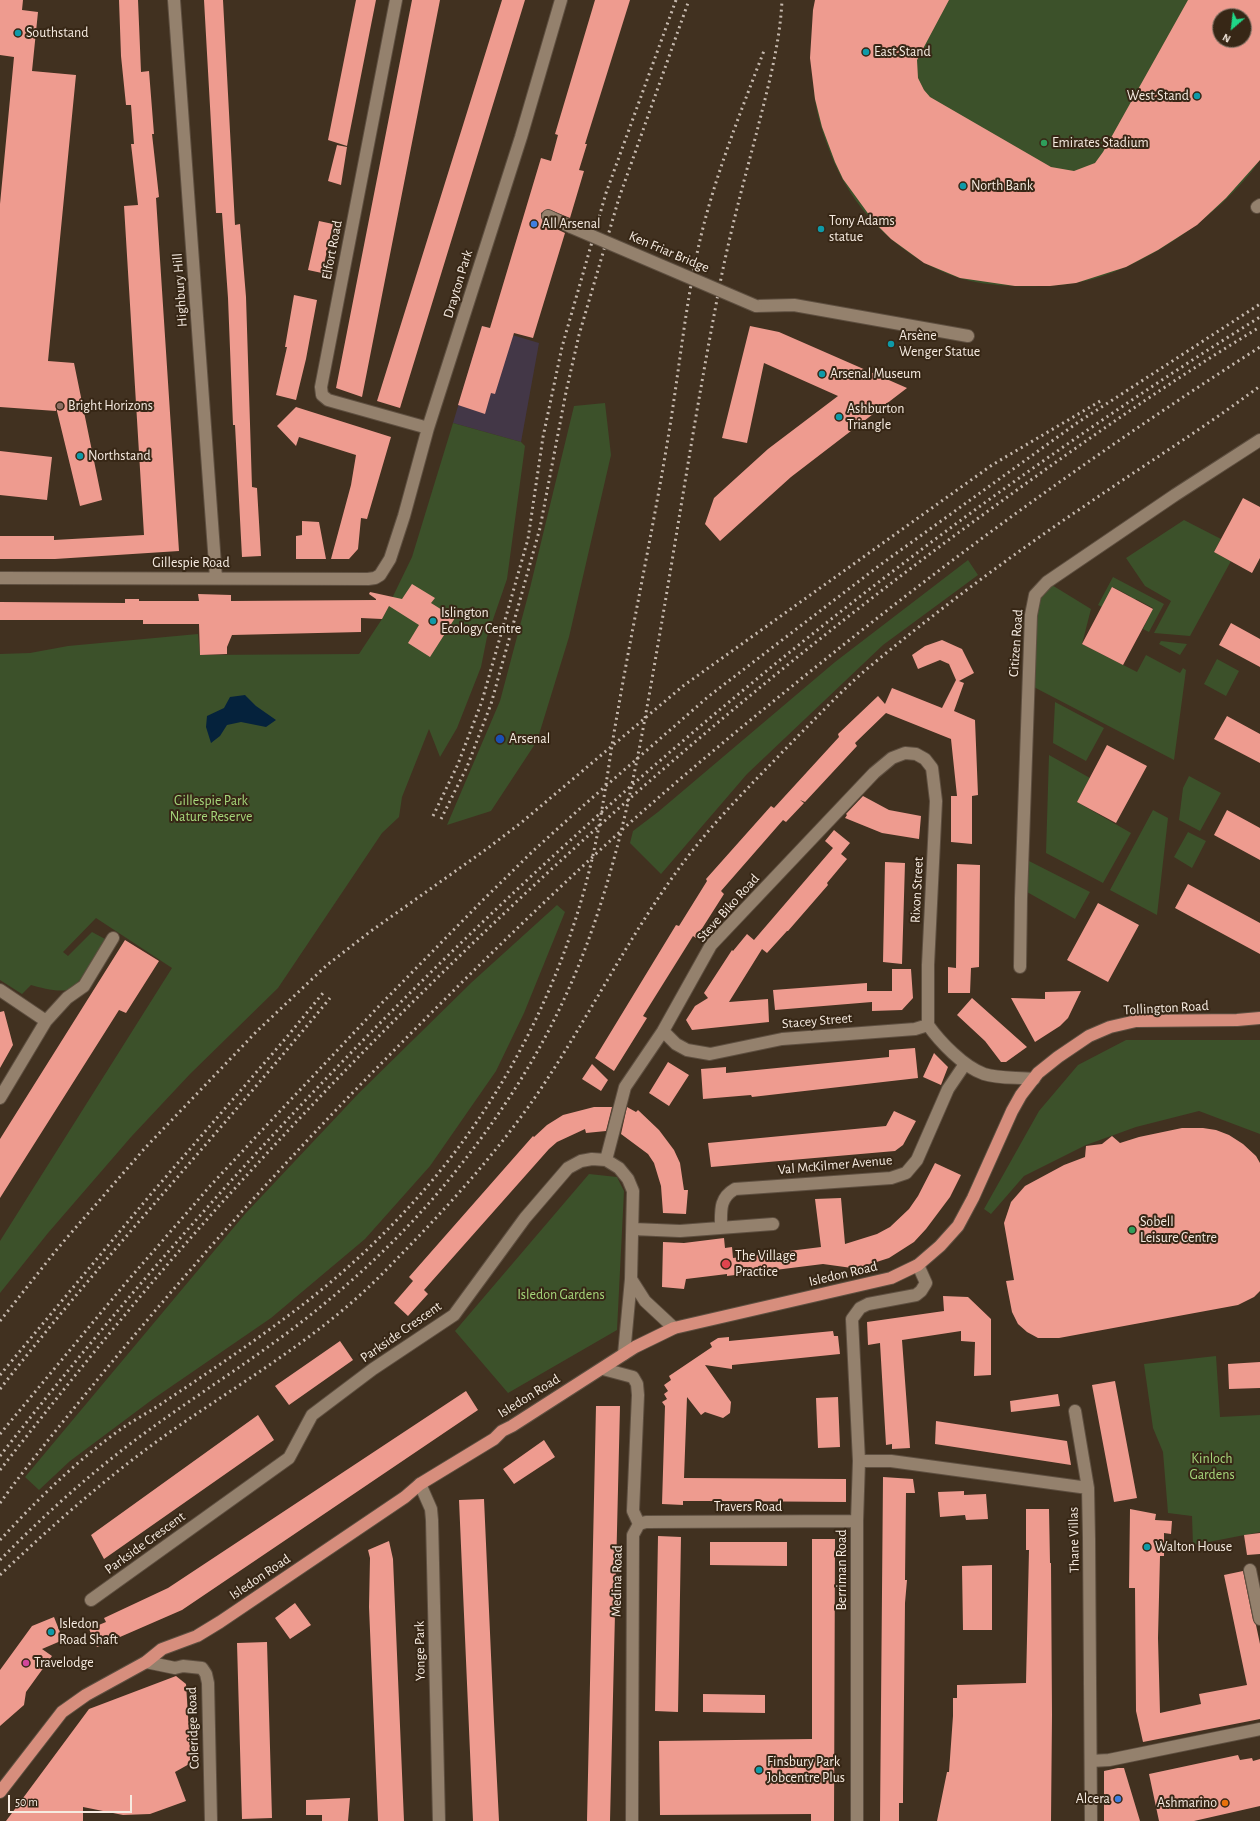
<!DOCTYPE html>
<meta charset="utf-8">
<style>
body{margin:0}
#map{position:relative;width:1260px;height:1821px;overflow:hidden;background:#413120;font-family:"Alegreya Sans",sans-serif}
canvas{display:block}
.north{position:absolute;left:1212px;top:8px;width:40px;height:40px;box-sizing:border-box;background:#372716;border:1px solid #837567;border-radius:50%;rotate:208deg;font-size:11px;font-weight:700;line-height:16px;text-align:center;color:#f6ebe1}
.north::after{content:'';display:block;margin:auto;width:14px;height:18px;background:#1fd887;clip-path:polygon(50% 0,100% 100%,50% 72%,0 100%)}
.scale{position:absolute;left:8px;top:1795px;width:124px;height:18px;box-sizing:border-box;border:2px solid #f6ebe1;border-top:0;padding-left:5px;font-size:12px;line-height:14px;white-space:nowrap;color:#f6ebe1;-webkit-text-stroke:3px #372716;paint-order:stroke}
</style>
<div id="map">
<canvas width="1260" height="1821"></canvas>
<div class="north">N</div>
<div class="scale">50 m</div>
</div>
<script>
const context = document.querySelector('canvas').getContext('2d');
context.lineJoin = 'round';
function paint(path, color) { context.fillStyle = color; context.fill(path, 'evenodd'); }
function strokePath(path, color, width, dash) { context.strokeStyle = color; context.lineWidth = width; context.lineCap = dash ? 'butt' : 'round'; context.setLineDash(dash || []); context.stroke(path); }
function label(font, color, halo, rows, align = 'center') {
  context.font = font + ' "Alegreya Sans",sans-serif'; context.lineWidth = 4; context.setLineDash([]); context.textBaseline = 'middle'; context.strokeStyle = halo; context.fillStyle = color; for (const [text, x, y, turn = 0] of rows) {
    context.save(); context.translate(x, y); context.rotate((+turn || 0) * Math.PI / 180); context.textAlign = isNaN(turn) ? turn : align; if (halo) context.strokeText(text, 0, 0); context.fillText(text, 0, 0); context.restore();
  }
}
paint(new Path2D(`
 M482,326L539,343L521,442L453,423Z`), '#433747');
paint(new Path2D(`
 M815,0H1260V160C1223,214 1141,272 1075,283C1042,288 991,288 959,278C904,260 857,215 834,162C826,142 818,121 815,100C813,87 814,74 814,62C815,41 815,21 815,0ZM1220,16H1244V40H1220Z
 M605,403L611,455L569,637L537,741L491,811L447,825L500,701L530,588L574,406Z
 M453,423L521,442L525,446L507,579L487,637L481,667L457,728L440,757L429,729L402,797L399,817L382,833L278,988L190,1074L131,1137L48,1233L0,1293V1241L172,968L96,918L63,952L68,956L92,932L105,939C98,950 80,987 68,990C56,992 42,988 31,985L22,994L0,980V654L30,653L68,646L198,634L200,655L359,654L382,619L412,557Z
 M1184,520L1221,539L1214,552L1231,561L1190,636L1154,633L1171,601L1145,586L1126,558Z
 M968,560L978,575L883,645L747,774L661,874L630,843L633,831L658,812L835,662Z
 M1113,577L1164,604L1149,632L1143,629L1153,608L1136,599L1130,610L1125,607L1130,596L1113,587L1102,607L1098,605Z
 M1047,582L1091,609L1082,644L1137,672L1146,655L1180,673L1183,668L1186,670L1174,760L1028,684L1031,615Z
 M1161,641L1187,644L1180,655L1159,644Z
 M1217,659L1239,671L1226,696L1204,684Z
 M1055,702L1104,728L1086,761L1053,743Z
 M1049,755L1090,778L1077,802L1131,833L1103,883L1046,853Z
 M1189,776L1221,793L1200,831L1179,820L1183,788Z
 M1153,810L1168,818L1157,915L1110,890Z
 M1188,832L1206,841L1192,868L1174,857Z
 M1029,861L1090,892L1075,919L1027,892Z
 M557,905L565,912L524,1013L496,1071L430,1166L365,1239L271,1318L153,1399L70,1461L39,1490L25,1477L245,1214L359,1093L472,982Z
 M1126,1040H1260V1134L1199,1111L1136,1127L1086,1145L1024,1176L991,1214L984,1209L1039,1111L1078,1065Z
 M589,1174L617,1177L624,1191L617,1330L508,1393L455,1331Z
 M1216,1356L1220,1417L1260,1415V1532L1193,1545L1192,1516L1168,1513L1163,1452L1153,1428L1144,1364Z`), '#3c512a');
paint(new Path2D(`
 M245,695L256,706L276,720L266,727L241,722L227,725L220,736L211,743L206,727L207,716L224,708L230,697Z`), '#05223c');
paint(new Path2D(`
 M0,0H23L22,10L38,12L32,71L76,75L48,361L74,363L102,500L80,506L56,407V411L0,407V204L14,57L0,55Z
 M119,0H138L141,72L149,71L154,134H152L159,197L156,198L179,551L55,559H0V536H54V540L144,535L124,206L138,205L131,144H134L131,105H126L121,56Z
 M204,0H223L235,225L240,224L246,297L252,487L257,488L261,556L242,557L235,425H233L228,298L222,213H216Z
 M356,0H376L347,146L328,140Z
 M412,0H440L362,397L336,388Z
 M502,0H525L400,408L377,401Z
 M595,0H630L585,144H587L579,170L584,171L570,218L548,209L541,213V217L544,223L565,233L533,338L514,333L495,394L491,393L485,414L458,405L482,326L490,328L541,158L551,161L558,135L555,134Z
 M815,0H949L917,60L918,78L924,90L930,97L1051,167L1074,171L1095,163L1103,152L1188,0H1260V160L1226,198L1197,225L1158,250L1126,267L1076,283L1050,286H1015L960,278L924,263L891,239L875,223L843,179L835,162L822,127L815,99L810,58L813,10ZM1220,16H1244V40H1220Z
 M337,145L347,147L341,185L328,181Z
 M319,221L333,224L322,273L308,270Z
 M294,295L317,300L306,359L296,400L276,395L287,347H285Z
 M750,326L779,332L907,388L791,477L720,541L705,524L714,498L768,449L838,396L764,363L747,443L722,438Z
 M296,407L391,437L367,519L361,518L358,549L349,559H331L351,485L356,455L299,437L296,446L277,426Z
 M0,451L52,457L47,500L0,495Z
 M1243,498L1260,507V558L1252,573L1214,552Z
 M302,521L319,522L326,559H296V536L302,535Z
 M412,584L435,598L431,603L455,618L430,657L408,643L419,625L389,606L382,619L361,618V632L232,635L227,647V654L200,655L199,624H143V620H0V602L125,603V599H139V601H199L198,594L231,595V601L376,600V599L369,594L370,592L402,599Z
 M1112,587L1153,609L1123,665L1082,644Z
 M1231,623L1260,639V667L1219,645Z
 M942,640L962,649L974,673L959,681L964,683L954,711L975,720L978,795L972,796V844L951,842V796H957L951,739L886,713L855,743L857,746L805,802L800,800L804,803L786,822L783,820L721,891L724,894L696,938L693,936L643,1016L647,1018L614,1071L595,1058L676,925L679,926L707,881L706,879L771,806L774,808L839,737L838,734L878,696L885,704L892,688L942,708L956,680L949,664L940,660L918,669L912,655L925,646Z
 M1227,716L1260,734V763L1214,739Z
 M1107,745L1147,766L1116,823L1077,802Z
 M863,796L889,810L921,816L919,839L882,833L845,818L847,815L846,814Z
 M1227,810L1260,828V860L1214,835Z
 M834,830L850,843L841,854L847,859L827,883L828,885L788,931H787L767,953L762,949L729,1002L768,999L769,1022L692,1030L686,1020L695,1006L708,998L704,993L732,950L733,951L747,934L754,940L833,848L825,841Z
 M885,862L905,863L902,964L883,962Z
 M957,864L980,865L979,967L971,968L970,993H948V967L956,968Z
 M1188,884L1260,923V954L1175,908Z
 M1098,903L1139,925L1108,982L1067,960Z
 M125,940L159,961L126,1013L119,1010L0,1198V1139Z
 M892,969H911L913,998L902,1010L872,1011V1002L775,1010L773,990L867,983V991H892Z
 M1081,991L1068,1018L1060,1026L1035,1042L1011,998L1045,999V992Z
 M972,998L1027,1047L1006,1062H1001L985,1041L957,1015Z
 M4,1011L13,1045L0,1068V1012Z
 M915,1048L918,1078L752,1097L751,1095L703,1099L701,1069L726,1067V1073L889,1057V1050Z
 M934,1053L948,1067L941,1085L923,1077Z
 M668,1062L689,1075L669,1106L649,1093Z
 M592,1064L608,1080L601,1091L582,1079Z
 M594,1107H612L606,1131L586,1133L585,1129L557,1142L549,1149L424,1290L428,1294L408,1316L394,1303L413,1281L409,1277L533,1136L534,1137L547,1125L563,1115Z
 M627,1107L636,1112L638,1110L659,1130L674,1150L680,1163L684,1190H688L686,1214L663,1213L661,1186L654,1163L648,1154L621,1134Z
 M894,1111L916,1121L903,1145L895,1151L711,1167L708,1143L886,1126Z
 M1182,1128H1203L1216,1130L1229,1135L1243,1144L1256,1156L1260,1163V1291L1254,1297L1238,1305L1059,1338H1038L1027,1332L1018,1324L1012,1312L1006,1281L1014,1280L1004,1223L1011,1202L1025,1186L1064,1165L1085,1157L1086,1146L1102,1144L1112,1136L1120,1143L1139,1137Z
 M935,1163L961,1175L950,1197L926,1229L914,1242L889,1258L864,1266L852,1268L823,1264L727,1276V1274L686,1279L684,1289L662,1287L663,1242L684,1243L724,1238L725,1248L732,1247L733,1258L821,1247L815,1199L841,1198L845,1244L877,1234L890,1227L909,1209L918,1196Z
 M943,1296L968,1297L991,1319V1375L974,1376L975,1342L961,1341V1331L902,1340L910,1448L892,1449V1444L886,1445L880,1343L868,1345L867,1322L944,1311Z
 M833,1331L834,1336H838L840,1354L732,1365V1369L705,1365L731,1402L730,1413L723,1418L705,1412L701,1415L687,1397L684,1478L846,1479V1502L718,1501H683V1505L662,1504L665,1406L662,1402L667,1399L664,1394L668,1391L664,1385L671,1380L669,1376L712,1347L710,1343L718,1338L729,1337V1341Z
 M340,1341L353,1360L289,1405L275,1386Z
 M1260,1362V1388L1229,1389L1228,1364Z
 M1115,1381L1137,1498L1114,1502L1092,1385Z
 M466,1391L478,1410L182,1610L97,1647L89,1629L106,1622L104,1618L168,1588Z
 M1058,1394L1060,1406L1011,1412L1010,1401Z
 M838,1397L840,1447L818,1448L816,1398Z
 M596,1406H620L610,1821H587Z
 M258,1415L274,1440L104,1559L91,1535Z
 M936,1421L1067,1441L1071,1465L935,1444Z
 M544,1440L555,1457L514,1484L503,1469Z
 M883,1477L913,1479L915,1493H906L905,1580H907L905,1603L903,1793V1803H899V1821H880Z
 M964,1491V1495L986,1494L988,1519L966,1520L965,1515L940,1517L938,1492Z
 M484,1499L494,1722L499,1821H473L459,1500Z
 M1026,1509H1049L1050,1563H1051L1052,1715L1051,1821H937L947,1772H949L953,1716V1698H957V1685L1026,1683L1029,1550H1026Z
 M1130,1509L1156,1514L1155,1520L1172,1521L1171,1534L1164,1533V1556H1160L1158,1638L1160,1713L1201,1704L1199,1694L1247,1685L1224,1575L1243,1571L1253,1620L1256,1625L1260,1644V1719L1143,1742L1136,1711L1135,1588H1129Z
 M1260,1533V1554L1247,1555L1244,1535Z
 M658,1536L681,1537L678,1712L655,1711Z
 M812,1539H835L834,1821H811V1814L660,1815L659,1741L812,1739Z
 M389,1541L393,1559L404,1821H378L369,1607L370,1558L368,1550Z
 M710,1542H787V1566L710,1565Z
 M992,1565V1630H963L962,1566Z
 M295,1603L311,1625L290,1639L275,1618Z
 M54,1617L63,1640L42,1649L52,1656L26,1692L24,1705L0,1726V1670L32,1626Z
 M267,1642L272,1818L242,1819L237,1643Z
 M176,1676L186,1684L191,1763L175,1772L186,1801L150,1814L123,1815L83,1807V1821H6L89,1709Z
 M703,1694L765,1695V1713L703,1712Z
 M1238,1755L1240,1760L1252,1758L1253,1761L1260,1759V1806L1194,1821H1159L1149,1774Z
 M1118,1768H1124L1140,1821H1104V1771Z
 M350,1798L348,1821H322V1815H306V1800Z`), '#ee9b8f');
const minor = new Path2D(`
 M174,0L216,578
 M396,0L321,387L322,395L328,400L428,428
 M1257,207L1260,205
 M548,216L571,227
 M756,306L794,305L968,336
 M0,578L368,579L375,578L380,575L390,559L404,516L428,428L521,137L561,0
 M1020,967L1021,898L1031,615L1035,595L1047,582L1175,495L1260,440
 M0,990L46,1021
 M663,1031L676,1044L687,1050L710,1054L782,1039L915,1029L928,1025C940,1042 964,1067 984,1074C999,1079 1018,1077 1034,1079
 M0,1098L46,1021L67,998L84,986L113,938
 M606,1160L625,1087L663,1031L711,945L874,773L892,758L905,753L916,754L925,759L932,768L936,801L928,965V1025
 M721,1228C721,1211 719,1198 735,1189L891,1178L906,1173L917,1160L948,1089L965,1064
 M633,1229L680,1231L773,1224
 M631,1279L645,1301L674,1328
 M603,1369L633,1377L637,1384L638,1395L633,1511L639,1524
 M1075,1411L1088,1488L1089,1539L1091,1821
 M859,1461H891L1088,1488
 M420,1484L431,1509L432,1520L439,1821
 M639,1524L646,1522L857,1521
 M1250,1570L1260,1619
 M91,1600L289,1458L312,1415L373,1369L454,1315L525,1218L568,1168L581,1161L592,1159L606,1160L619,1168L628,1179L633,1191L631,1279L624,1354
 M146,1662L175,1668L183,1666L202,1668L206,1674L208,1683L211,1821
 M1091,1761L1109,1760L1260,1729
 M632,1821L633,1535L639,1524
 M857,1821V1521L859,1461L852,1319L860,1308L868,1304L916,1295L921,1291L926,1283L918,1265`);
const highway = new Path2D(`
 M0,1792L62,1712L86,1695L146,1662L162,1649L197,1636L220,1622L405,1497L420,1484L494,1439L502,1431L512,1426L635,1347L674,1328L891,1278L918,1265L940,1246L958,1226L973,1198L1012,1111L1021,1095L1038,1073L1058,1057L1089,1036L1110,1027L1136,1021L1237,1020L1260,1018`);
strokePath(minor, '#5e4f40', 14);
strokePath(highway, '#5e4f40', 14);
strokePath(minor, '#94816d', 12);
strokePath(highway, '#d78e7d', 12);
strokePath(new Path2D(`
 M433,816L458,764L482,701L528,539L543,437L562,347L606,193L676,0
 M441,819L467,767L491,704L540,528L566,392L579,335L619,198L689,0
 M0,1321L58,1248L145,1148L257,1031L327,965L371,931L488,848L522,822L683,686L992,465L1102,400
 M0,1375L151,1194L286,1038L323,993
 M0,1389C105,1255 222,1130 330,998
 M0,1434L124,1285L211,1185L265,1127L380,1005L482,901L534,850L584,805L709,696L880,565L1077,423L1260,304
 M0,1456C350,1007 777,619 1260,317
 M0,1470C76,1373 154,1277 237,1186C457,944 699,724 962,530C1059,459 1157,389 1260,327
 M0,1503C34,1456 71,1412 107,1368C190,1268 276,1171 367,1078C453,990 541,903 633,820C704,757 778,697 852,638C983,534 1119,437 1260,347
 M0,1540C38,1499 78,1459 124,1427C136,1419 149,1412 161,1404C203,1376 245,1348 285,1318C348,1272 407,1215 455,1152C524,1061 573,953 596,841C605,798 610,753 618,710C634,617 654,525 669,432C679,371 685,309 698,249C713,180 740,114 765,48
 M0,1560C40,1519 84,1479 130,1444C184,1403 241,1368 295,1327C346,1288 394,1244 436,1195C483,1140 526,1078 558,1012C613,899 636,773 657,650C677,535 694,420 716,305C726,248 741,192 756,135C767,91 780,45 782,0
 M0,1575C58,1520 117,1468 183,1423C253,1375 326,1332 386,1270C441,1214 496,1155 540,1090C601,999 645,901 719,819C745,790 772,763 798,736C823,711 847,685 874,663C942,607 1013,554 1086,505C1144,465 1204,428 1260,386`), '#c6b9ae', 3, [2, 4]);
const minorBridge = new Path2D(`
 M571,227L756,306`);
strokePath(minorBridge, '#5e4f40', 14, []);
strokePath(minorBridge, '#94816d', 12);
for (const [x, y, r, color] of [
 [18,33,4,"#0f9aa8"],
 [866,52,4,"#0f9aa8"],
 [1197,96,4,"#0f9aa8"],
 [1044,143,4,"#2e9e5b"],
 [963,186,4,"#0f9aa8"],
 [534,224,4,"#3f7fe0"],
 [821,229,4,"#0f9aa8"],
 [891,344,4,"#0f9aa8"],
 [822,374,4,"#0f9aa8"],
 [60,406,4,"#8d6e63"],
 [839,417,4,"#0f9aa8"],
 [80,456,4,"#0f9aa8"],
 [433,621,4,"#0f9aa8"],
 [500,739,5,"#1a4fb4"],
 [1132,1230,4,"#2e9e5b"],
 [726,1264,5,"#e0444e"],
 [1147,1547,4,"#0f9aa8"],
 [51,1632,4,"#0f9aa8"],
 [26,1663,4,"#d1479c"],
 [759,1770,4,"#0f9aa8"],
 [1118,1799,4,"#3f7fe0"],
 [1225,1803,4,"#e8710a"]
]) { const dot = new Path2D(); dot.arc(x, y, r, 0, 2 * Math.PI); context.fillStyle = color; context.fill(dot); strokePath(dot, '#372716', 1.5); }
label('14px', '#f6ebe1', '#372716', [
 ["Southstand",26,33],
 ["East Stand",874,52],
 ["West Stand",1189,96,"right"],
 ["Emirates Stadium",1052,143],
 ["North Bank",971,186],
 ["Tony Adams",829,221],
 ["statue",829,237],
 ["All Arsenal",542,224],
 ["Arsène",899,336],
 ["Wenger Statue",899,352],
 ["Arsenal Museum",830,374],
 ["Bright Horizons",68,406],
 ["Ashburton",847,409],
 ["Triangle",847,425],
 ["Northstand",88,456],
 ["Islington",441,613],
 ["Ecology Centre",441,629],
 ["Arsenal",509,739],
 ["Sobell",1140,1222],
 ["Leisure Centre",1140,1238],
 ["The Village",735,1256],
 ["Practice",735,1272],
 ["Walton House",1155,1547],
 ["Isledon",59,1624],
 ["Road Shaft",59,1640],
 ["Travelodge",34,1663],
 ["Finsbury Park",767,1762],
 ["Jobcentre Plus",767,1778],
 ["Alcera",1110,1799,"right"],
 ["Ashmarino",1217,1803,"right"]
], 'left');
label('14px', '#f6ebe1', '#372716', [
 ["Elfort Road",332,250,-79],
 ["Ken Friar Bridge",669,252,23],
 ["Drayton Park",458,284,-73],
 ["Highbury Hill",180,290,-94],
 ["Gillespie Road",191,563],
 ["Citizen Road",1016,643,-86],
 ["Rixon Street",917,890,-87],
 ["Steve Biko Road",728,908,-48],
 ["Tollington Road",1166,1008,-3],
 ["Stacey Street",817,1021,-5],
 ["Val McKilmer Avenue",835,1165,-5],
 ["Isledon Road",843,1274,-13],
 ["Parkside Crescent",401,1332,-35],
 ["Isledon Road",529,1396,-32],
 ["Travers Road",748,1507],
 ["Thane Villas",1074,1540,-91],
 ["Parkside Crescent",145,1543,-36],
 ["Berriman Road",842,1570,-90],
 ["Isledon Road",260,1577,-34],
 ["Medina Road",617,1581,-89],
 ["Yonge Park",420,1651,-91],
 ["Coleridge Road",193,1728,-92]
]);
label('14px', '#a6d77b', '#372716', [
 ["Gillespie Park",211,801],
 ["Nature Reserve",211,817],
 ["Isledon Gardens",561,1295],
 ["Kinloch",1212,1459],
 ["Gardens",1212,1475]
]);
</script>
